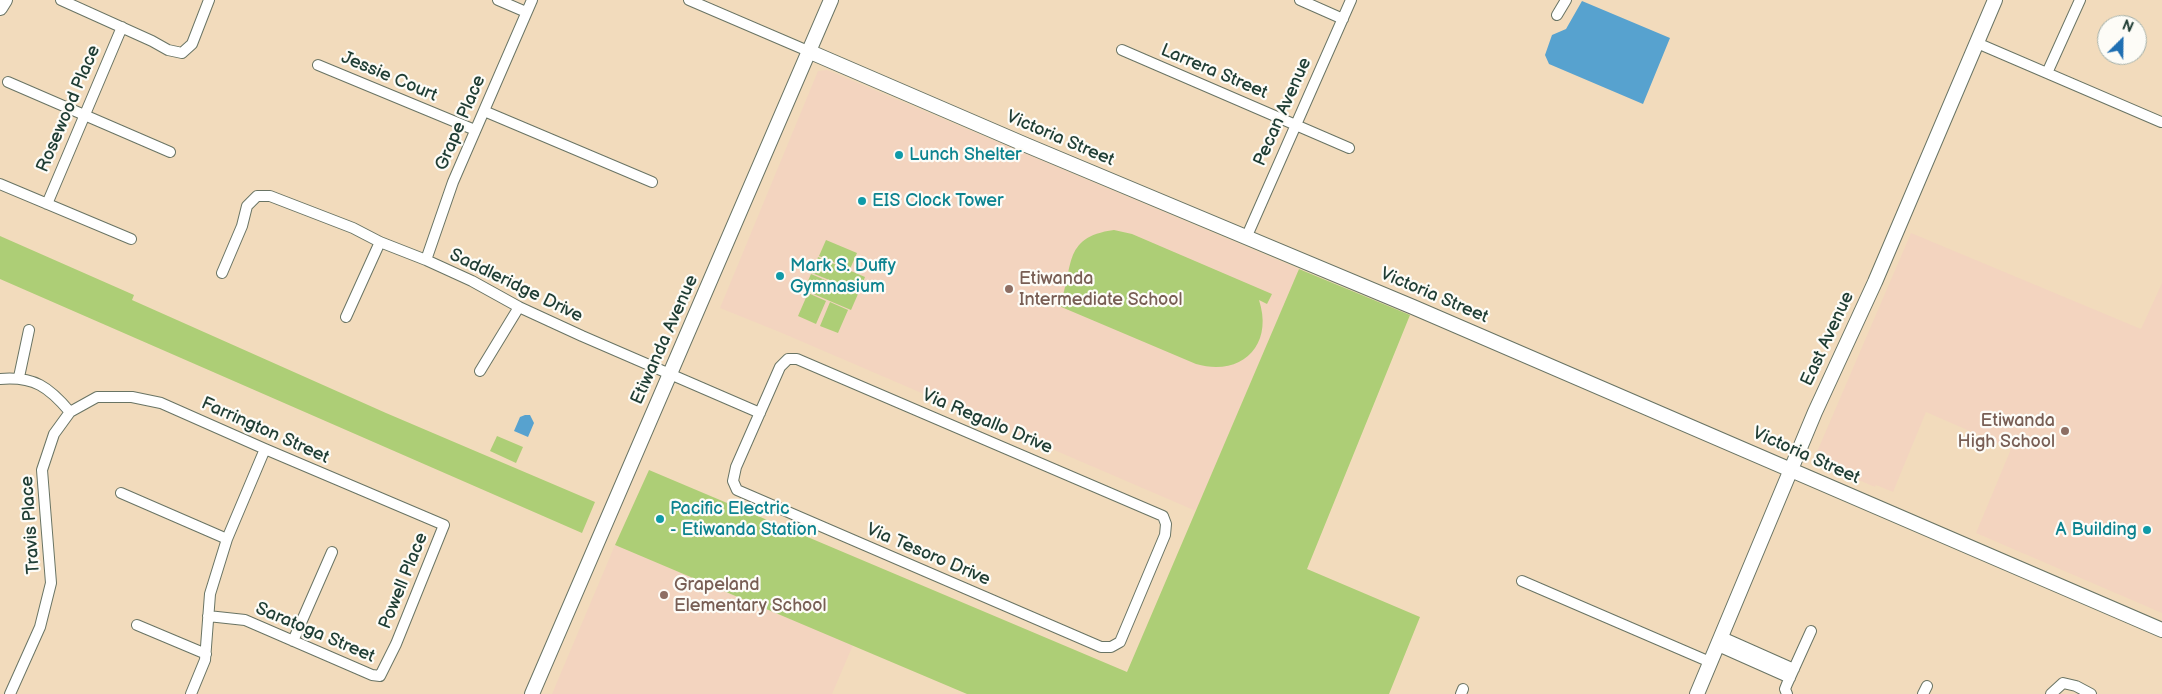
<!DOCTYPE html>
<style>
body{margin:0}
#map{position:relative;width:2162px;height:694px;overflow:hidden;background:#f2dbbc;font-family:"Balsamiq Sans",sans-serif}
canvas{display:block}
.north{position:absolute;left:2097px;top:15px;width:50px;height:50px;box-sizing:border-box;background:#fdfcf7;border:1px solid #a4b0a9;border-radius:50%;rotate:23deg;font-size:14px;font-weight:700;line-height:20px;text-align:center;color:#1f3d34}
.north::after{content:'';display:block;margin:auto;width:18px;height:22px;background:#1f6fb2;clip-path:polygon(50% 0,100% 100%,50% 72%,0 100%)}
</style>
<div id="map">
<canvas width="2162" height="694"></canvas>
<div class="north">N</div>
</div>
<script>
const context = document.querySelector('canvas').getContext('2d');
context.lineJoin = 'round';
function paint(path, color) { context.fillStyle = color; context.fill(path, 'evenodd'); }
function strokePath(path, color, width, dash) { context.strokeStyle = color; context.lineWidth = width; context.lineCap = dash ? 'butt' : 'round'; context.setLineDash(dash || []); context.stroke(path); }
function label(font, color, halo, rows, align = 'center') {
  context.font = font + ' "Balsamiq Sans",sans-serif'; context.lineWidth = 4.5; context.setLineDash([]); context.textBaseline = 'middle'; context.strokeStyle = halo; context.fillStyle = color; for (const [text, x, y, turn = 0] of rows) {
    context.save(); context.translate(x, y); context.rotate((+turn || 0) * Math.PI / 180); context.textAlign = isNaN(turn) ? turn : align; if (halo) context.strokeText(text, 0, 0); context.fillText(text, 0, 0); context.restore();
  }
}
paint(new Path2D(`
 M827,70L1299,269L1196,511L782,333L720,308L818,71Z
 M1911,233L2141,329L2162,283V613L1976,533L2011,449L1926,412L1893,492L1876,485L1875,487L1821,464L1817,452Z
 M615,545L853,645L832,694H552Z`), '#f3d4bf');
paint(new Path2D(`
 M1114,230L1132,234L1272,294L1267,304L1259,300C1274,346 1241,377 1196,364L1059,306C1075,270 1060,237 1114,230Z
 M0,236L134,295L132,300L386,413L595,502L582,533L0,279Z
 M826,240L857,253L850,269L819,256Z
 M818,257L865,277L859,292L812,273Z
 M1299,269L1410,315L1307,569L1420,617L1389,694H967L615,545L649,470L1127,672Z
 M811,274L858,294L851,310L804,290Z
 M808,293L826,301L816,324L798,316Z
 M830,302L848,310L838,333L820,326Z
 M497,436L523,447L516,463L490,451Z`), '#adce76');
paint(new Path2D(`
 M1582,1L1670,38L1643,104L1549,64L1545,55L1552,35L1566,29Z
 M525,415H530L534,423L528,437L514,431L520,417Z`), '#57a2cf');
const street = new Path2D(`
 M61,0L152,41L168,50L182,53L192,44L209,0
 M498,0L526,12
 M689,0L808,51
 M1300,0L1343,19
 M1557,15L1566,0
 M1977,43L2161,122
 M1122,50L1349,148
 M318,65L475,130
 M2047,73L2080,0
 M8,82L170,152
 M484,111L652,182
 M0,184L131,239
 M47,204L122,27
 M1246,238L1351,0
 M426,260L453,182L532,0
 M222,273L242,226L247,206L257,196H270L353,228L380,242L426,260L472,281L519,307L582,336L760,413
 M346,317L380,242
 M788,359H797L1163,516L1166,524L1165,535L1120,642L1111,647H1101L737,490L733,481L736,467L780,367Z
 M480,371L519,307
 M19,377L29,330
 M0,379C34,376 49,387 70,412
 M121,493L227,539
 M1522,581L1710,662
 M137,625L206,654
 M1722,637L1794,669
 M293,641L332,552
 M1718,646L1790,678
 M10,694L40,627L51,583L42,470L54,434L70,412L97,397H132L161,403L265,449L444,525L396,644L380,676L372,675L245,620L208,616
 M191,694L205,660L210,594L227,539L265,449
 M1461,694L1463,689
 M1787,694L1785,689L1787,684L1811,631
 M1923,694L1927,686
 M2051,694L2063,683L2076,686L2091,694`);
const secondary = new Path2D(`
 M0,8L5,0
 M808,51L1026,145L1413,307L2162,630
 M532,694L831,0
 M1697,694L1815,412L1875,282L1995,0`);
strokePath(street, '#697464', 12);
strokePath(secondary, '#697464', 16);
strokePath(street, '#fff', 10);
strokePath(secondary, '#fff', 14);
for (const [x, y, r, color] of [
 [899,155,5,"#0f9aa8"],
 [862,201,5,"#0f9aa8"],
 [780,276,5,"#0f9aa8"],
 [1009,289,5,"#8d6e63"],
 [2065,431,5,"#8d6e63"],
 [660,519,5,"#0f9aa8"],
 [2147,530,5,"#0f9aa8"],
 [664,595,5,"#8d6e63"]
]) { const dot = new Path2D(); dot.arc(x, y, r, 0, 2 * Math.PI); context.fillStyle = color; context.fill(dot); strokePath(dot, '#fdfcf7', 2); }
label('18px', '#1f3d34', '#fdfcf7', [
 ["Larrera Street",1214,72,23],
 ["Jessie Court",389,77,23],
 ["Rosewood Place",69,109,-67],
 ["Pecan Avenue",1283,112,-66],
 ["Grape Place",461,123,-67],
 ["Victoria Street",1060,139,23],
 ["Saddleridge Drive",516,286,26],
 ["Victoria Street",1434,296,23],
 ["East Avenue",1828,339,-65],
 ["Etiwanda Avenue",665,340,-66],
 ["Via Regallo Drive",987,422,23],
 ["Farrington Street",265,431,24],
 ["Victoria Street",1806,456,24],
 ["Travis Place",31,525,-94],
 ["Via Tesoro Drive",928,555,23],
 ["Powell Place",404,581,-68],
 ["Saratoga Street",315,633,23]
]);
label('18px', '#0d838f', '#fdfcf7', [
 ["Lunch Shelter",909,155],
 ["EIS Clock Tower",872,201],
 ["Mark S. Duffy",790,266],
 ["Gymnasium",790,287],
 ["Pacific Electric",670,509],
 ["- Etiwanda Station",670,530],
 ["A Building",2137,530,"right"]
], 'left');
label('18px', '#785e54', '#fdfcf7', [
 ["Etiwanda",1019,279],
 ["Intermediate School",1019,300],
 ["Etiwanda",2055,421,"right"],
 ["High School",2055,442,"right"],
 ["Grapeland",674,585],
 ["Elementary School",674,606]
], 'left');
</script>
